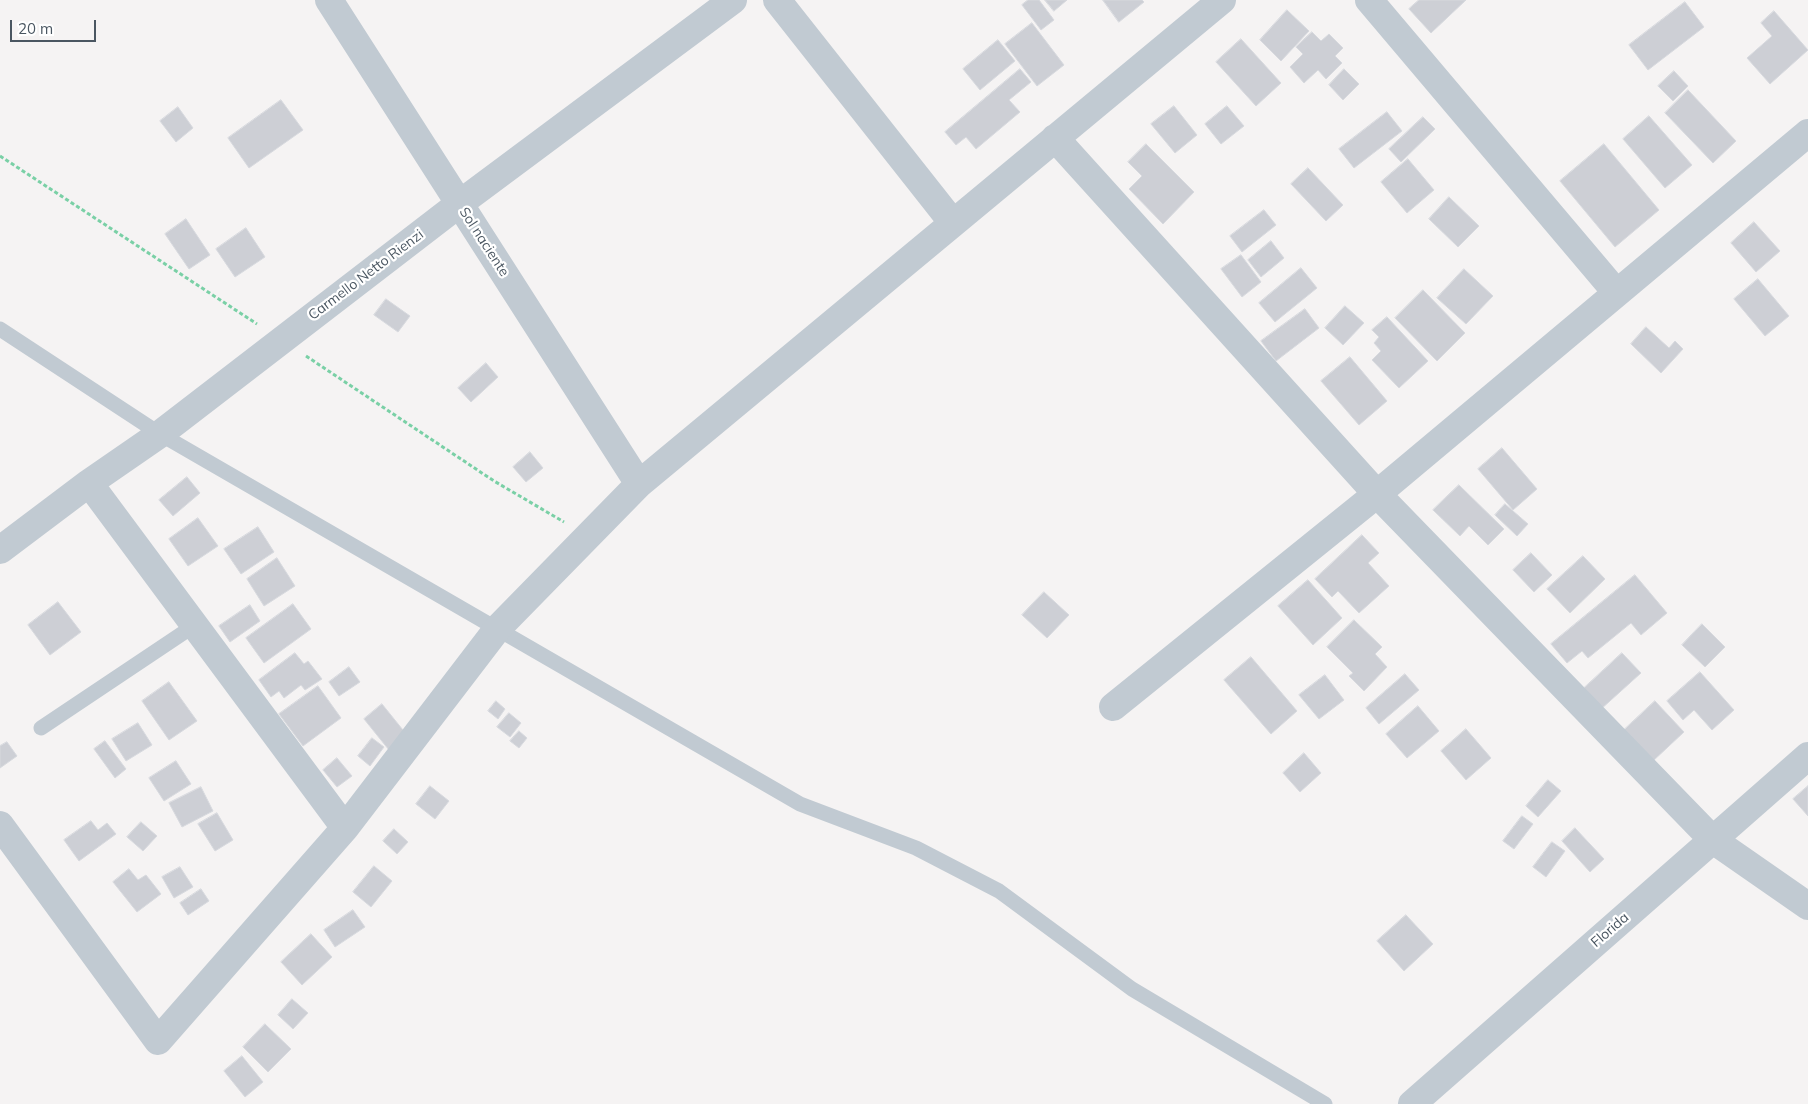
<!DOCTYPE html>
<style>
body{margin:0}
#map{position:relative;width:1808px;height:1104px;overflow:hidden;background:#f5f3f3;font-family:Mulish,sans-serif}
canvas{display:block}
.scale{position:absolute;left:10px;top:20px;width:86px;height:22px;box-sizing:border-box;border:2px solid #4a5661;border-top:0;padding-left:6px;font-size:15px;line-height:18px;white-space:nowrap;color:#4a5661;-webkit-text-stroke:4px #fff;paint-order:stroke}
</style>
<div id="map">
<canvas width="1808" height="1104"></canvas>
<div class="scale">20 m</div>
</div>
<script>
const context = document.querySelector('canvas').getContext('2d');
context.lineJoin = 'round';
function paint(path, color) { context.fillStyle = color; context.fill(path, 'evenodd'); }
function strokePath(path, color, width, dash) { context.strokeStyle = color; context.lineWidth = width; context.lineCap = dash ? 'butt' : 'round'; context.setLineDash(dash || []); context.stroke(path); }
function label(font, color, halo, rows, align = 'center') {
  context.font = font + ' Mulish,sans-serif'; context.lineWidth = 4.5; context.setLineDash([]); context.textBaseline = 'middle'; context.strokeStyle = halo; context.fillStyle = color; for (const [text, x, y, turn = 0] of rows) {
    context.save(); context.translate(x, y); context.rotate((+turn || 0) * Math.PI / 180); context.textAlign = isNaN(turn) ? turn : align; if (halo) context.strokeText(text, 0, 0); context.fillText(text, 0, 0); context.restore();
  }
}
const building = new Path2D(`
 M1028,0H1039L1054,20L1041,30L1022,5Z
 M1045,0H1067L1054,11Z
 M1103,0H1142L1144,2L1119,22Z
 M1419,0H1466L1431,33L1409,9Z
 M1685,2L1704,27L1648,70L1629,45Z
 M1287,10L1309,31L1281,61L1260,40Z
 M1774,11L1808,50L1770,84L1747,58L1772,36L1761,23Z
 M1032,23L1064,65L1037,86L1005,44Z
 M1312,32L1321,41L1329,34L1343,48L1335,56L1342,63L1326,79L1318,70L1304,83L1290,67L1303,54L1296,47Z
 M1241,39L1281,83L1256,106L1216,62Z
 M998,40L1015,61L980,90L963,69Z
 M1020,69L1031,82L1009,100L1020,112L976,149L966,137L956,145L945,132Z
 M1344,69L1359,84L1343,100L1329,85Z
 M1674,71L1688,86L1673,101L1658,86Z
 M1688,90L1736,141L1713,163L1665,113Z
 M281,100L303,130L249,168L228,138Z
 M1174,106L1197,135L1175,153L1151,124Z
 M1227,106L1244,126L1221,144L1205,124Z
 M178,107L193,128L176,142L160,121Z
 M1387,112L1402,131L1354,168L1339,149Z
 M1649,116L1692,165L1665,188L1623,139Z
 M1423,117L1435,129L1401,162L1389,149Z
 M1146,144L1194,192L1163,224L1129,189L1142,176L1128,162Z
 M1604,144L1659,210L1615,247L1560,181Z
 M1408,159L1434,190L1407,213L1381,182Z
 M1308,168L1343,205L1326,221L1291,184Z
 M1449,197L1479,226L1458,247L1429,219Z
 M1264,210L1276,225L1242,252L1230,236Z
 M186,219L210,255L189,269L165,234Z
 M1754,222L1780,251L1756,272L1731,243Z
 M246,228L265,257L235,277L216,249Z
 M1271,241L1284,258L1261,277L1248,260Z
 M1241,255L1261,282L1242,297L1221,269Z
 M1301,268L1317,288L1275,322L1259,303Z
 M1464,269L1493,296L1466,324L1437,298Z
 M1758,279L1789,316L1765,336L1734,299Z
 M1423,290L1465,333L1437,361L1395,318Z
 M386,299L410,316L398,332L374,315Z
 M1345,306L1364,323L1343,345L1325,328Z
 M1305,309L1319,328L1276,361L1261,341Z
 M1387,317L1428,361L1399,388L1372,360L1381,351L1374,343L1379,337L1372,330Z
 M1646,327L1669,348L1675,341L1683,349L1661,373L1631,344Z
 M1350,357L1387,401L1359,425L1321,381Z
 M486,363L498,377L471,402L458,388Z
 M1502,448L1537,489L1513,510L1478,469Z
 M530,452L543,468L526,482L513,467Z
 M187,477L200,493L173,516L159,500Z
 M1459,485L1504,529L1488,545L1469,526L1460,536L1433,510Z
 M1505,504L1528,524L1517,536L1495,515Z
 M198,518L218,546L188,566L169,539Z
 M258,527L274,552L241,574L224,549Z
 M1362,535L1379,553L1368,563L1389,586L1359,613L1338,591L1332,597L1315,579Z
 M1531,553L1552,575L1534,592L1513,570Z
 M1583,556L1605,579L1570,613L1547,589Z
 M277,558L295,586L264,606L247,579Z
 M1635,575L1667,613L1641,635L1631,623L1588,658L1582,651L1567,663L1551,644Z
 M1308,580L1342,618L1313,645L1278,606Z
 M1044,592L1069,615L1047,638L1022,615Z
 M58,602L81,632L50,655L28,625Z
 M293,604L311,629L264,663L246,638Z
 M250,605L260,621L230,642L219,626Z
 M1354,620L1382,647L1375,654L1387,667L1364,691L1349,676L1353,673L1327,647Z
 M1702,624L1725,647L1705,667L1682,645Z
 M295,653L304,664L308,661L322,679L305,690L301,685L284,698L279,691L271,697L259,680Z
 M1622,653L1641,673L1600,710L1582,690Z
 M1251,657L1297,711L1271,734L1224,680Z
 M349,667L360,682L339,696L329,682Z
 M1700,672L1734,710L1712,730L1694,710L1683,720L1667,701Z
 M1405,674L1419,690L1379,724L1366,708Z
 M1325,675L1344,700L1319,719L1299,695Z
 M169,682L197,721L169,740L142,701Z
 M318,686L341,718L303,746L279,714Z
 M496,701L505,709L498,719L488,711Z
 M1655,701L1684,732L1653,761L1624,730Z
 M382,704L407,735L389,750L364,719Z
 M1418,706L1439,731L1407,758L1386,734Z
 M509,713L521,723L510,737L497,727Z
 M138,723L152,745L126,761L112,739Z
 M1466,729L1491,758L1466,780L1441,751Z
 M519,731L527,738L519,748L510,741Z
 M372,738L384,747L370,766L358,756Z
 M105,741L126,769L115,778L94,749Z
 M7,742L17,756L0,768V746Z
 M1304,753L1321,773L1300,792L1283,773Z
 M337,758L352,776L337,787L323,770Z
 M176,761L191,784L164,801L149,778Z
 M1548,780L1561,791L1538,817L1526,806Z
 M430,786L449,801L435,819L416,804Z
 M1808,786V816L1793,799Z
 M201,787L213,811L182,827L169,803Z
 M217,813L233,840L215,851L198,824Z
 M1522,816L1533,824L1514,849L1503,841Z
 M91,821L98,830L107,823L116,834L79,861L64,840Z
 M141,822L157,836L143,851L127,837Z
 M1575,828L1604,859L1590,872L1562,841Z
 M394,829L408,842L397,854L383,841Z
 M1552,842L1565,851L1546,877L1533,867Z
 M374,866L392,881L371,907L353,892Z
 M180,867L193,887L174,898L162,877Z
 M129,869L138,880L146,875L161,894L137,912L113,882Z
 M201,889L209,901L188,915L180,903Z
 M353,910L365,927L335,947L324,930Z
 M1406,915L1433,944L1404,971L1377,941Z
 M311,934L332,957L302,985L281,962Z
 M292,999L308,1013L293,1029L278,1015Z
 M265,1024L291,1049L268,1072L243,1047Z
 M242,1056L263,1082L245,1097L224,1071Z`);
paint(building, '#cdcfd5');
strokePath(building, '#d7d9de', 1);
strokePath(new Path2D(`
 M0,156L257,324
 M306,356L494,481L564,522`), '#7ad0a6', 3, [4, 2.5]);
strokePath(new Path2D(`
 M0,329L160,434L800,804L916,848L999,891L1132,989L1325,1104
 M41,728L195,625`), '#c1cad2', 15);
strokePath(new Path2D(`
 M329,0L639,484
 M777,0L953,223
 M1369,0L1616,292
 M1055,138L1377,494L1713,840L1808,906
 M89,483L345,828
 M0,550L89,483L160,434L459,204L733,0
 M1113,707L1377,494L1808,133
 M0,825L158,1041L345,828L498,628L639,484L1222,0
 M1412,1104L1808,756`), '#c1cad2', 28);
label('14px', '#4a5661', '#fff', [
 ["Sol naciente",484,242,57],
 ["Carmello Netto Rienzi",366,275,-37],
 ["Florida",1610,930,-41]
]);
</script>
